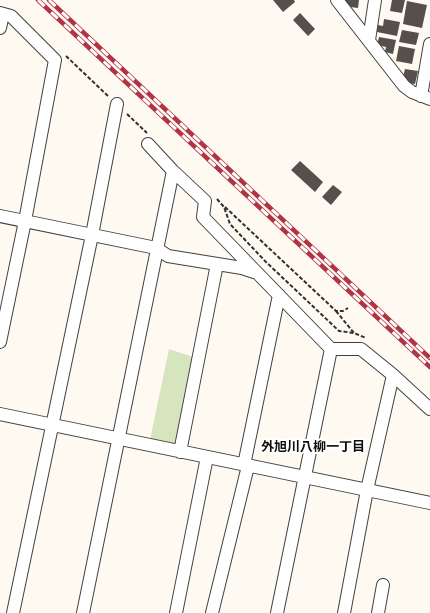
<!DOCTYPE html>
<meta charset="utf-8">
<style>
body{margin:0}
canvas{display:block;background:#fefaf1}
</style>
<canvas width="430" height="613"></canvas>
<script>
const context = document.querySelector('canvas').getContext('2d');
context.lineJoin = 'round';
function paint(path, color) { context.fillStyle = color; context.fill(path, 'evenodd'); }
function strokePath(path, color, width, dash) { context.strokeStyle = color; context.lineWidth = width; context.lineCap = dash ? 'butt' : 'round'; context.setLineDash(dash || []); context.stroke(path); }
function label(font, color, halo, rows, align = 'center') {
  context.font = font + ' "Source Serif 4","Noto Sans JP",serif'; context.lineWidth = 4; context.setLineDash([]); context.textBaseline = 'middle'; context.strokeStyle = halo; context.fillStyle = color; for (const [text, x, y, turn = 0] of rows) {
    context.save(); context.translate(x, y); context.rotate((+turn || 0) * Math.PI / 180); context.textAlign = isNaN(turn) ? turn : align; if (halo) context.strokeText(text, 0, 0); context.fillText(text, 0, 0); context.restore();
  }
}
paint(new Path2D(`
 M169,349L193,357L176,444L150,440Z`), '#d6e5bd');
paint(new Path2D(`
 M273,0H294L295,2L283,12Z
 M345,0H359L358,8L350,7Z
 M392,0H405L402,13L390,11Z
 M407,1L427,5L422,28L403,24Z
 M300,13L315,29L308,36L293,20Z
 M384,19L400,22L397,36L377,32L378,25L383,26Z
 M402,30L419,33L416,45L399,42Z
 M379,37L396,40L393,54L385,52L386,47L377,45Z
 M399,46L415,49L412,64L396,61Z
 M405,69L418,71L415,84L408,83L403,77Z
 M300,161L323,182L315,192L291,170Z
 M333,185L342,192L331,205L322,197Z`), '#564f4c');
const street = new Path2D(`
 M337,0L404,86L412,92L430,99
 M0,13L11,16L55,60L25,221L0,342
 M0,28L3,14
 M369,40L375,0
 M421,96L430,44
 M148,144L173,171L205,201L203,217L331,349L277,613
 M0,216L156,248L168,256L242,268L254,272
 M331,349H361L393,375L367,490L344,613
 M393,375L430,409
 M0,414L430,503
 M180,452L217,264
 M244,465L279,295
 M13,613L92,235L117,104
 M83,613L173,171
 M176,613L207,457
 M212,613L248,466
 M378,613L383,585`);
strokePath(street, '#414141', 14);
strokePath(new Path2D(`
 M66,56L109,97
 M127,114L147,133
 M217,199L224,207L230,224L265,261L339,331L354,333L366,338
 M225,207L336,311H343L348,308
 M336,311L354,333`), '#303030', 2, [4, 2]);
strokePath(street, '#fff', 12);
const rail = new Path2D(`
 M38,0L430,367
 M49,0L430,358`);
strokePath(rail, '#b13445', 4.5);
strokePath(rail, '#fff', 3, [9]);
label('bold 13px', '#0e0e0e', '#fff', [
 ["外旭川八柳一丁目",313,448]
]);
</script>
